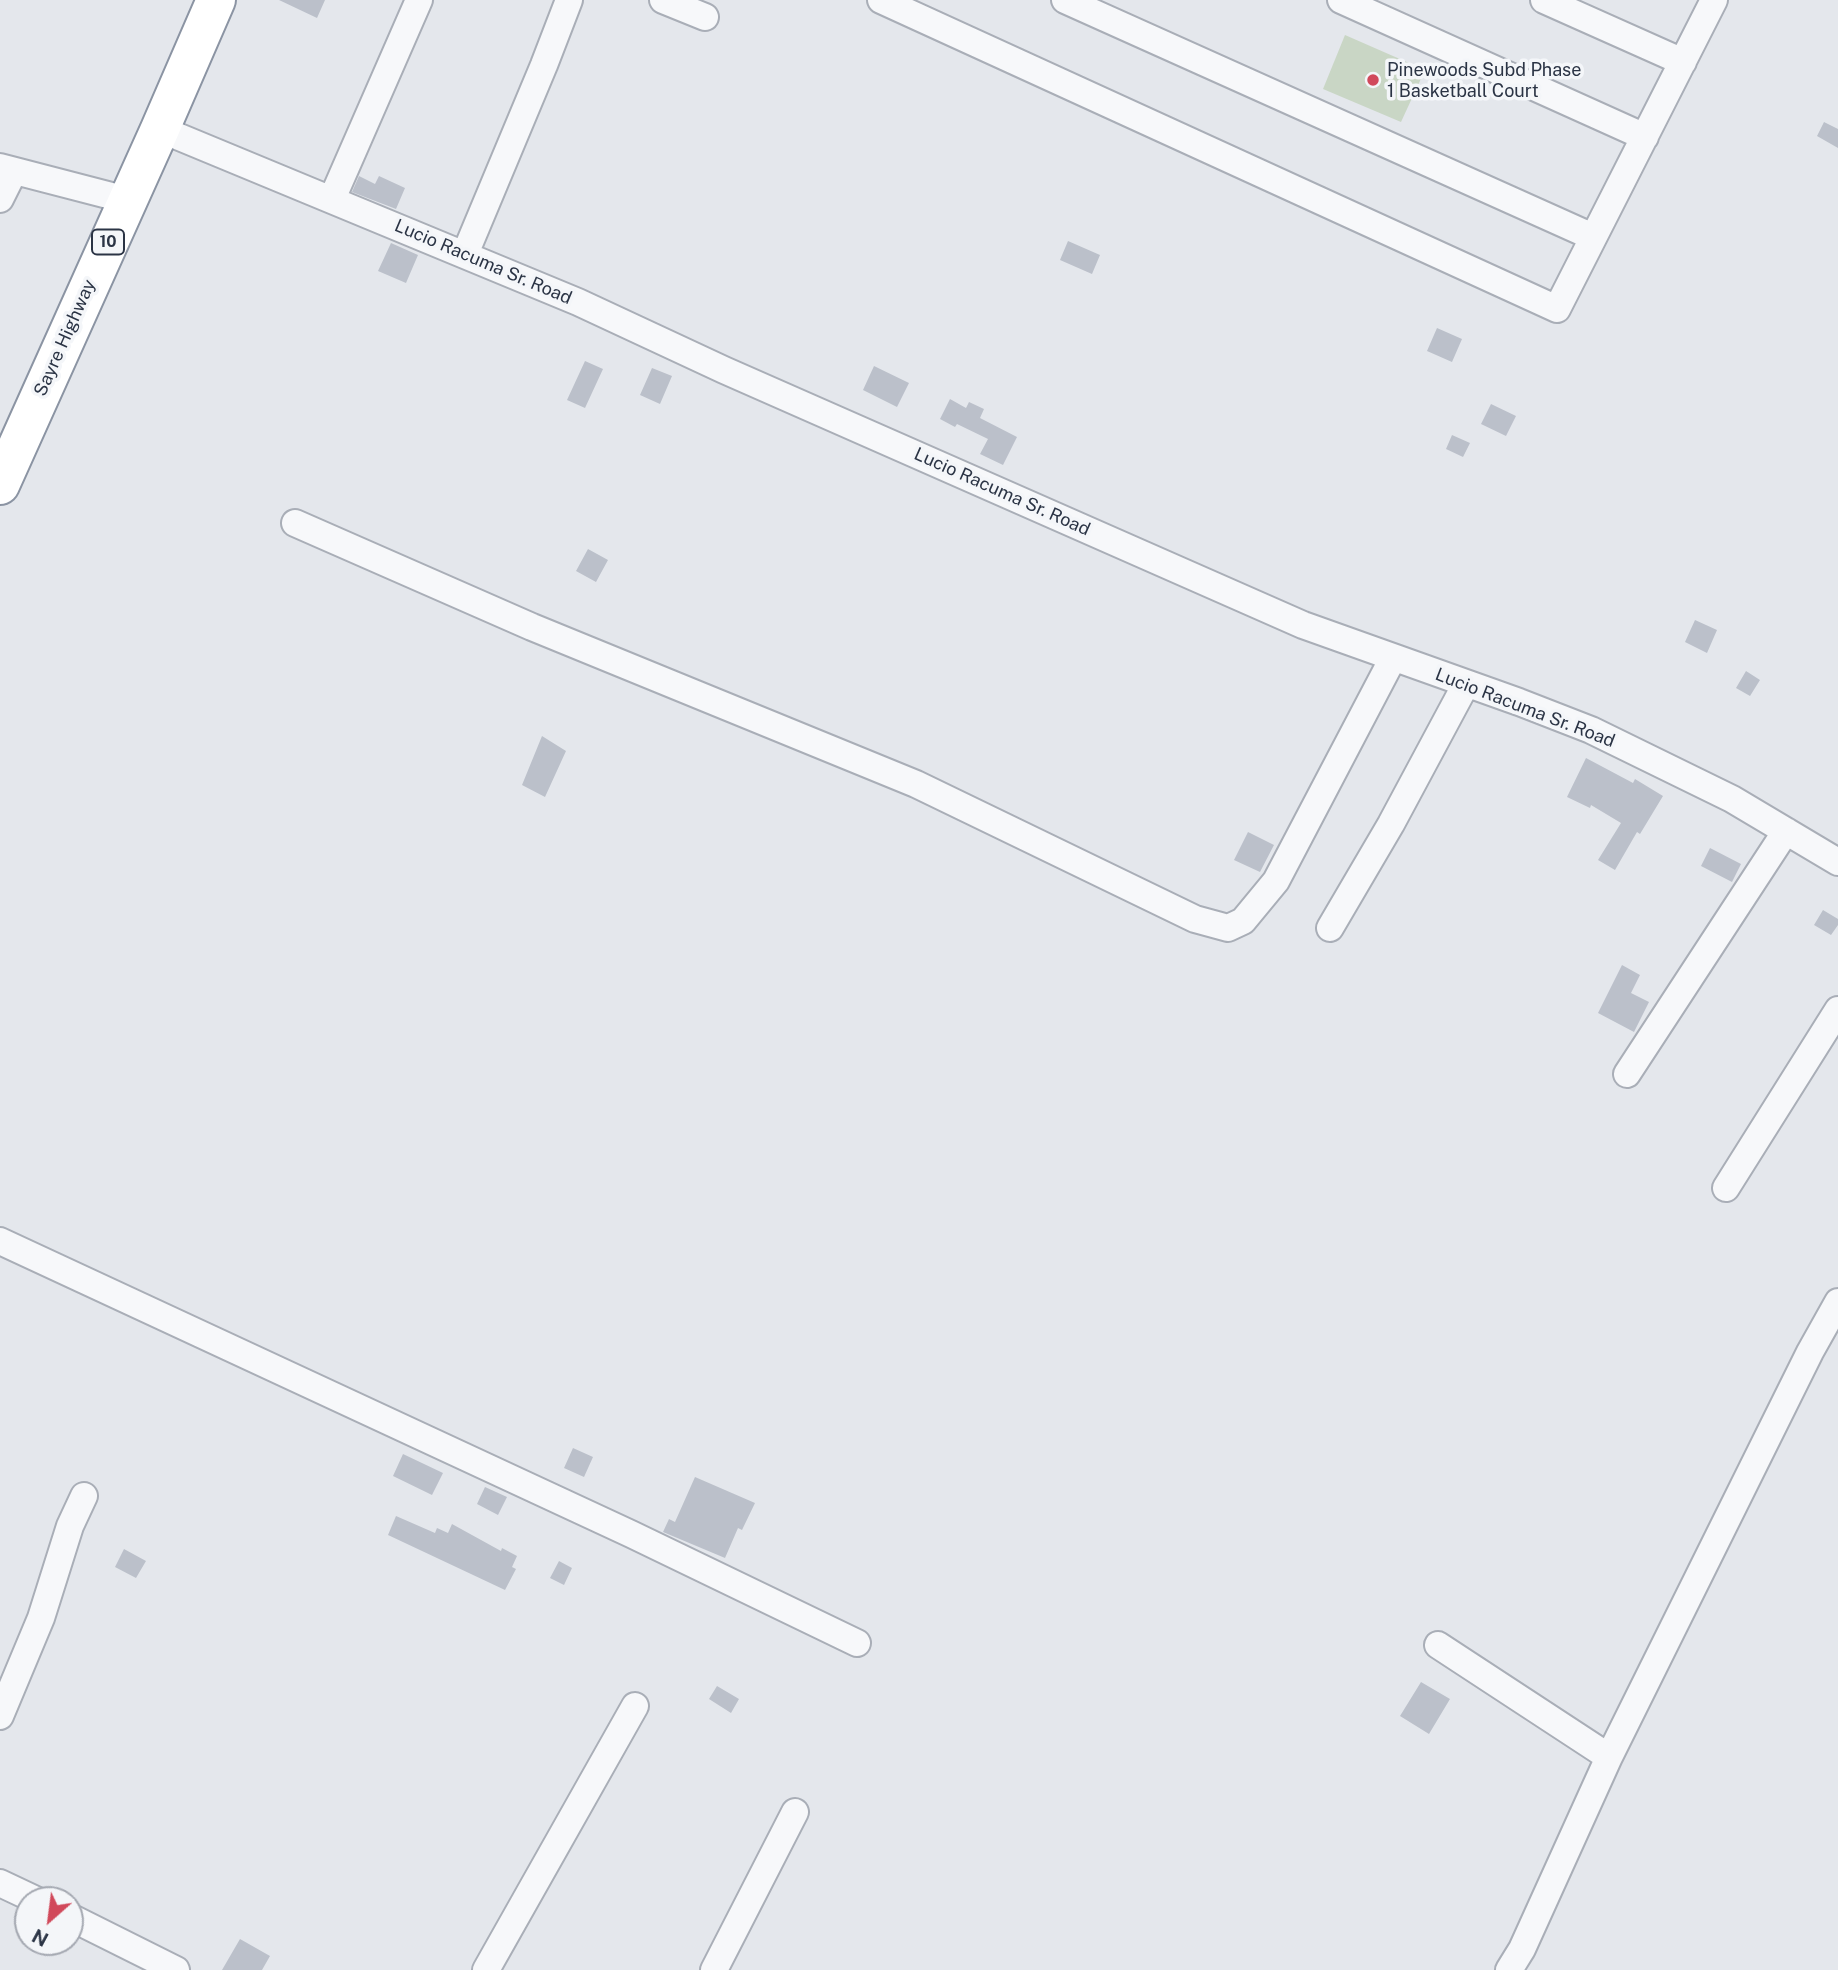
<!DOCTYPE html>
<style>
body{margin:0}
#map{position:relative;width:1838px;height:1970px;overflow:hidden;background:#e4e7ec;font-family:"Public Sans",sans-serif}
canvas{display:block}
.north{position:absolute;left:14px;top:1886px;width:70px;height:70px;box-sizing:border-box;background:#f4f6f9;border:2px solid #a4a8b1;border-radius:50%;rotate:208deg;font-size:19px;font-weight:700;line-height:28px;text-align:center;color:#2b3445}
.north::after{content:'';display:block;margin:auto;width:24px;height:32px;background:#d1495b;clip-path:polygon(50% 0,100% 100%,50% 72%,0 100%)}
</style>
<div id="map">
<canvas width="1838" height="1970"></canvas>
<div class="north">N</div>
</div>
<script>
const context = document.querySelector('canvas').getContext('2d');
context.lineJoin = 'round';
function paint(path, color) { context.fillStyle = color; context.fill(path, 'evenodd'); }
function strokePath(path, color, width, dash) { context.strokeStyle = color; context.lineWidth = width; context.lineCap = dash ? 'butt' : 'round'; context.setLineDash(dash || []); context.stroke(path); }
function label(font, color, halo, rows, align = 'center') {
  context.font = font + ' "Public Sans",sans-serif'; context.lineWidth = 7; context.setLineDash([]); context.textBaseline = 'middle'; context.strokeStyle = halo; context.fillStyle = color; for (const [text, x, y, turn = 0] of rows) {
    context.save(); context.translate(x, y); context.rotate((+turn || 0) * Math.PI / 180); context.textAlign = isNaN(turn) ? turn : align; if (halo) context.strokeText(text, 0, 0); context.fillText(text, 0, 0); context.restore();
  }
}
paint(new Path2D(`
 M1345,35L1425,70L1401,122L1323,89Z`), '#c9d6c5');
paint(new Path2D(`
 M279,0H325L317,18Z
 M1824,122L1838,129V148L1817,136Z
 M359,176L375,184L379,176L405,188L396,209L352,192Z
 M1068,241L1100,255L1092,274L1060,260Z
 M391,243L418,255L406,283L378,271Z
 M1437,328L1462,339L1452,362L1427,351Z
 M585,361L603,369L585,408L567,400Z
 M874,366L909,383L897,407L863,390Z
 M652,368L672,376L660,404L640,395Z
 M950,399L966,408L969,402L984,409L980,418L1017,437L1003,465L980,454L988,439L957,424L955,427L940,419Z
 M1491,404L1516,416L1506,436L1481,424Z
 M1452,435L1470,443L1463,457L1446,449Z
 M588,549L608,560L596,582L576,571Z
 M1695,620L1717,630L1707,653L1685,642Z
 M1746,671L1760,680L1750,696L1736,688Z
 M542,736L566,751L545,797L522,785Z
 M1586,758L1633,783L1635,779L1663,796L1640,834L1637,832L1615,870L1598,860L1621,823L1591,805L1590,808L1567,797Z
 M1248,832L1274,845L1260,872L1234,860Z
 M1710,848L1741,864L1732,882L1701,866Z
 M1823,910L1838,919V925L1831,935L1814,925Z
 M1622,965L1640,975L1631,993L1649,1002L1634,1032L1598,1013Z
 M573,1448L593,1457L584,1477L564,1468Z
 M403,1454L443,1473L432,1495L393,1476Z
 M695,1477L755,1503L742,1530L738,1528L725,1558L663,1532L669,1519L675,1522Z
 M485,1487L507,1497L498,1515L477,1504Z
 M396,1516L435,1533L437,1528L448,1533L452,1524L501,1551L502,1548L517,1556L512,1567L516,1569L505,1590L388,1535Z
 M124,1549L146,1561L136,1578L115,1567Z
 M559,1561L572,1568L564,1585L550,1578Z
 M1421,1682L1450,1699L1429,1734L1400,1716Z
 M717,1686L739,1699L731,1713L709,1699Z
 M240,1939L270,1956L262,1970H222Z`), '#bbc0ca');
const minor = new Path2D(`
 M663,0L705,17
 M881,0L1557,309L1714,0
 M1065,0L1593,237
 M1341,0L1645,137
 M1544,0L1683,62
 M160,129L578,302L724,370L1303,625L1519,702L1591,730L1732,799L1838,862
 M0,167L127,200
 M0,199L14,171
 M332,199L419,0
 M465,254L544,65L569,0
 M295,523L532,627L916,784L1195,919L1228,928L1243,921L1276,881L1393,658
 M1330,928L1391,824L1466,684
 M1627,1074L1786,831
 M1726,1188L1838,1010
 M0,1241L631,1534L857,1643
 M1438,1645L1609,1757
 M0,1716L41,1618L70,1526L84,1496
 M0,1883L36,1900
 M70,1917L176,1970
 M486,1970L635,1706
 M714,1970L795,1812
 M1509,1970L1522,1949L1609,1757L1810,1352L1838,1302`);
const highway = new Path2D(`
 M0,485L160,129L216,0`);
strokePath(minor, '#a9aeb7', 30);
strokePath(highway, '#8b94a3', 42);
strokePath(minor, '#f7f8fa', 26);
strokePath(highway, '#fff', 38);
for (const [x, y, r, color] of [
 [1373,80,7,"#d1495b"]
]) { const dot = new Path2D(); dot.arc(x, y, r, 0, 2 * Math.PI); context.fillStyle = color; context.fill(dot); strokePath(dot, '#f4f6f9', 2.5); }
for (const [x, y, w] of [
 [108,242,32]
]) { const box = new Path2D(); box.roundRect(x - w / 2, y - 12.5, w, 25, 5); context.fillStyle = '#f4f6f9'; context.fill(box); strokePath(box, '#2b3445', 2); }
label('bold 16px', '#2b3445', null, [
 ["10",108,242]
]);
label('18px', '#2b3445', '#f4f6f9', [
 ["Pinewoods Subd Phase",1387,70],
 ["1 Basketball Court",1387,91]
], 'left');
label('18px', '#2b3445', '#f4f6f9', [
 ["Lucio Racuma Sr. Road",483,262,23],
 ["Sayre Highway",65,338,-66],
 ["Lucio Racuma Sr. Road",1002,492,24],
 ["Lucio Racuma Sr. Road",1525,708,21]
]);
</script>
